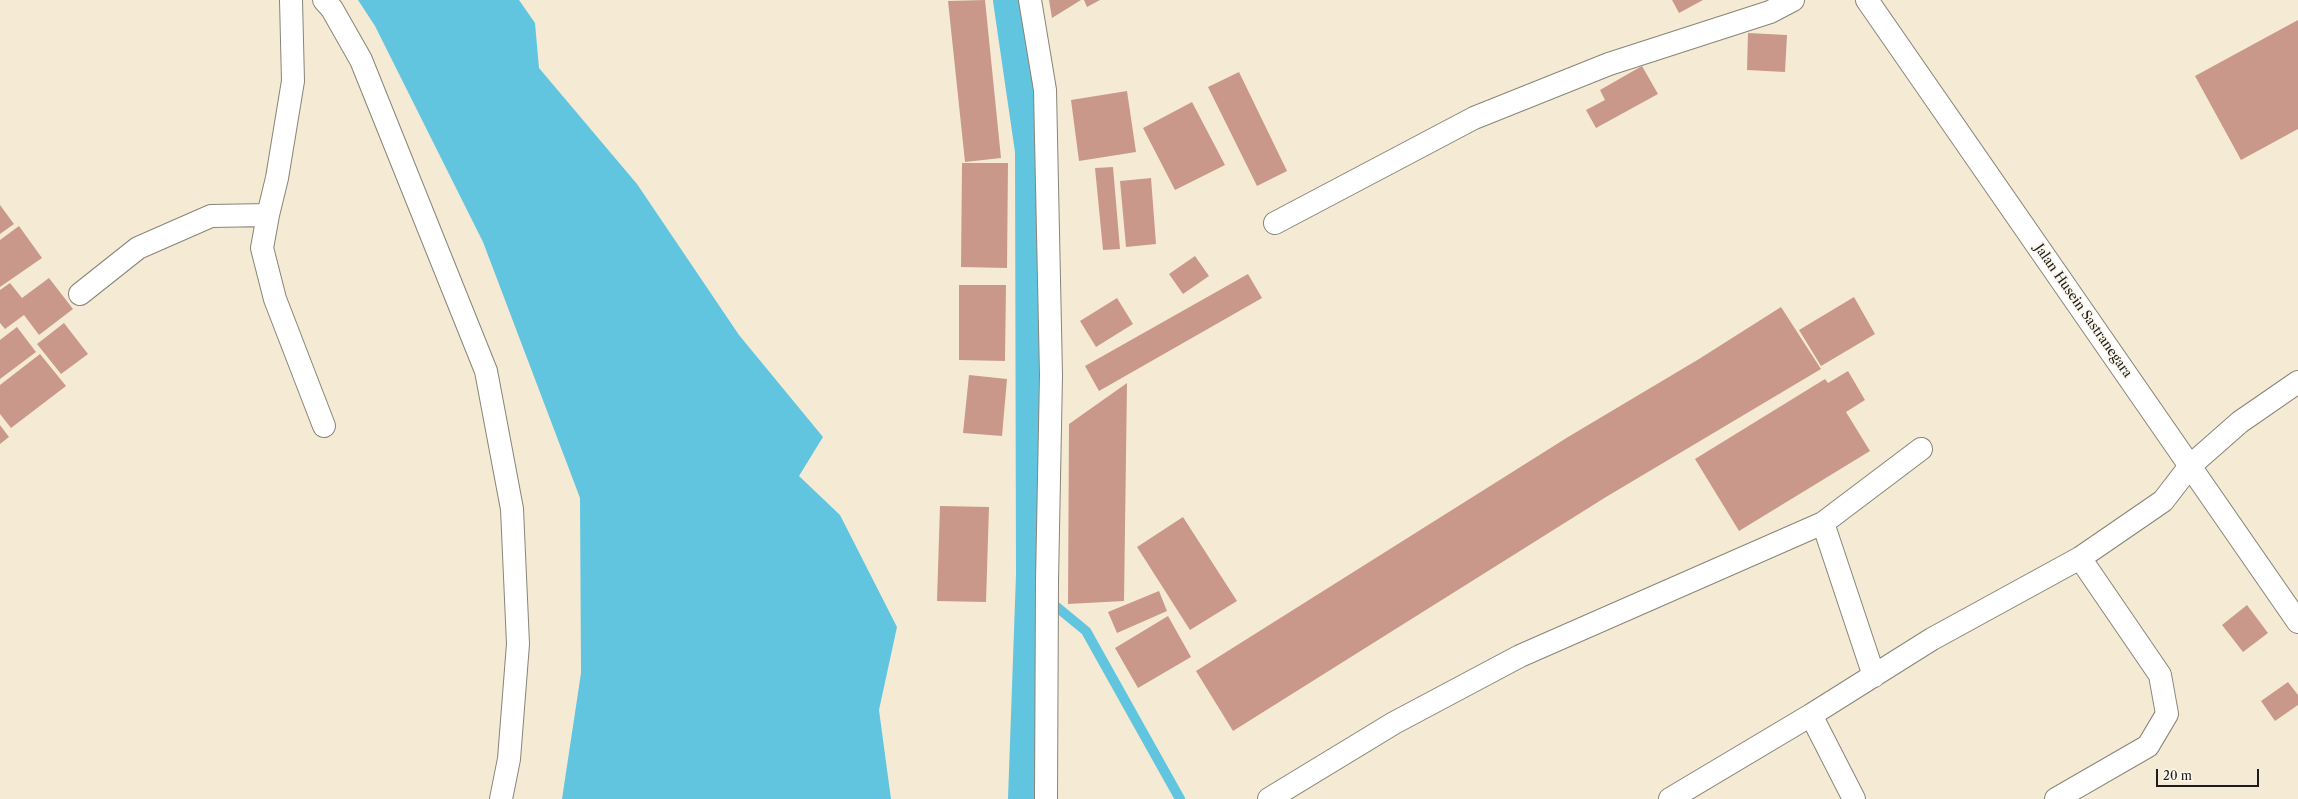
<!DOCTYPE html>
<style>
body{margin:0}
#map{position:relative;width:2298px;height:799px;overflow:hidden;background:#f5ebd4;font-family:"Libre Caslon Text",serif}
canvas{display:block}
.scale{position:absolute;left:2156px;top:769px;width:103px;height:18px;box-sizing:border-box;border:2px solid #1c1c1c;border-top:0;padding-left:5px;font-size:12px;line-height:14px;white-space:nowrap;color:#1c1c1c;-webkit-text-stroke:3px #fbf7ec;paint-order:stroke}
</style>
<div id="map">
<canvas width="2298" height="799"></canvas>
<div class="scale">20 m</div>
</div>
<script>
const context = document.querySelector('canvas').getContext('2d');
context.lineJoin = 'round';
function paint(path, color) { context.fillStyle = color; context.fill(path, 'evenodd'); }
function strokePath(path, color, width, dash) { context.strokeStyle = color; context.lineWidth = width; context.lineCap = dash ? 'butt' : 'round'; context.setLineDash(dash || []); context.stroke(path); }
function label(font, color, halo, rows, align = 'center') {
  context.font = font + ' "Libre Caslon Text",serif'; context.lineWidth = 3.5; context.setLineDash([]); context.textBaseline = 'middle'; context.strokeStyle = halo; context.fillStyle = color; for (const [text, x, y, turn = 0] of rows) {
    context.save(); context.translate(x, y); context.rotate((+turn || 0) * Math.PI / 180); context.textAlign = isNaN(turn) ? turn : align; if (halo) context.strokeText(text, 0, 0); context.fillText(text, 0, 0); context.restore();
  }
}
paint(new Path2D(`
 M358,0H519L535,23L539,68L637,184L739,335L823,437L799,476L840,515L897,627L879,710L891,799H562L581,673L580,498L483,242L375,26Z`), '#62c5e0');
strokePath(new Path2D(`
 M1034,575L1047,599L1086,631L1180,799`), '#62c5e0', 10);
strokePath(new Path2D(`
 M1011,0L1033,151L1034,575L1026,799`), '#62c5e0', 36);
paint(new Path2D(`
 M985,0L1001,158L965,162L948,1Z
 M1049,0H1081L1052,18Z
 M1084,0H1100L1087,7Z
 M1672,0H1703L1679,13Z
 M2298,20V129L2241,160L2195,76Z
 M1748,33L1787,35L1785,72L1747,70Z
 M1642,66L1658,94L1596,128L1586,110L1605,100L1600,90Z
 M1239,72L1287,171L1257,186L1208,87Z
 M1127,91L1136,152L1079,161L1071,100Z
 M1192,102L1225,165L1175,190L1143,128Z
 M962,163H1008L1007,268L961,267Z
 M1113,167L1120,249L1103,250L1095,168Z
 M1151,178L1156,244L1126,247L1120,181Z
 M0,205L14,224L0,234Z
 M19,226L42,258L0,287V240Z
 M1195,256L1209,276L1183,294L1169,274Z
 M1248,274L1262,298L1099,391L1085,366Z
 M49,278L73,309L39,335L24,315L5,329L0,323V290L10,283L22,298Z
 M959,285H1006L1005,361L959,360Z
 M1854,297L1875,334L1821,366L1799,330Z
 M1117,298L1133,324L1096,347L1080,321Z
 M1781,307L1821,369L1606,497L1233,731L1196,671L1568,437L1699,359Z
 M64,323L88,354L61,374L37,344Z
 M17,327L36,352L0,379V340Z
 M40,354L66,386L11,428L0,414V385Z
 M1848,371L1865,400L1846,412L1870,451L1739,531L1695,459L1825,379L1828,383Z
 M969,375L1007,379L1002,436L963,433Z
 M1127,383L1124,601L1068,604L1069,424Z
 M0,425L9,437L0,444Z
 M940,506L989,507L986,602L937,601Z
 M1183,517L1237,601L1190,630L1137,547Z
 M1159,591L1167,611L1117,633L1108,612Z
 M2247,605L2268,633L2243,652L2222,625Z
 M1168,616L1191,657L1138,688L1115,648Z
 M2288,682L2298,695V705L2275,721L2261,701Z`), '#ca988a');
const minor = new Path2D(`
 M291,0L293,81L277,178L268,215L262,248L275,299L324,426
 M324,0L332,9L361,60L486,371L512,509L518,644L509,759L501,799
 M1030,0L1045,90L1051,375L1047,581L1046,799
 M1275,223L1474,118L1609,64L1770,12L1793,0
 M80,294L138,248L211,216L268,215
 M1823,523L1874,676
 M1811,715L1854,799
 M1269,799L1394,723L1520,656L1823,523L1921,449
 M1670,799L1811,715L1932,639L2080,558L2163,501L2190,466L2240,422L2298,382
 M2056,799L2148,746L2167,714L2160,675L2080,558`);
const major = new Path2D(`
 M1867,0L2298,622`);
strokePath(minor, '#888478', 24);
strokePath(major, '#888478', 24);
strokePath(minor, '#fff', 22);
strokePath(major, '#fff', 22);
label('13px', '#1c1c1c', '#fbf7ec', [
 ["Jalan Husein Sastranegara",2083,311,55]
]);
</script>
